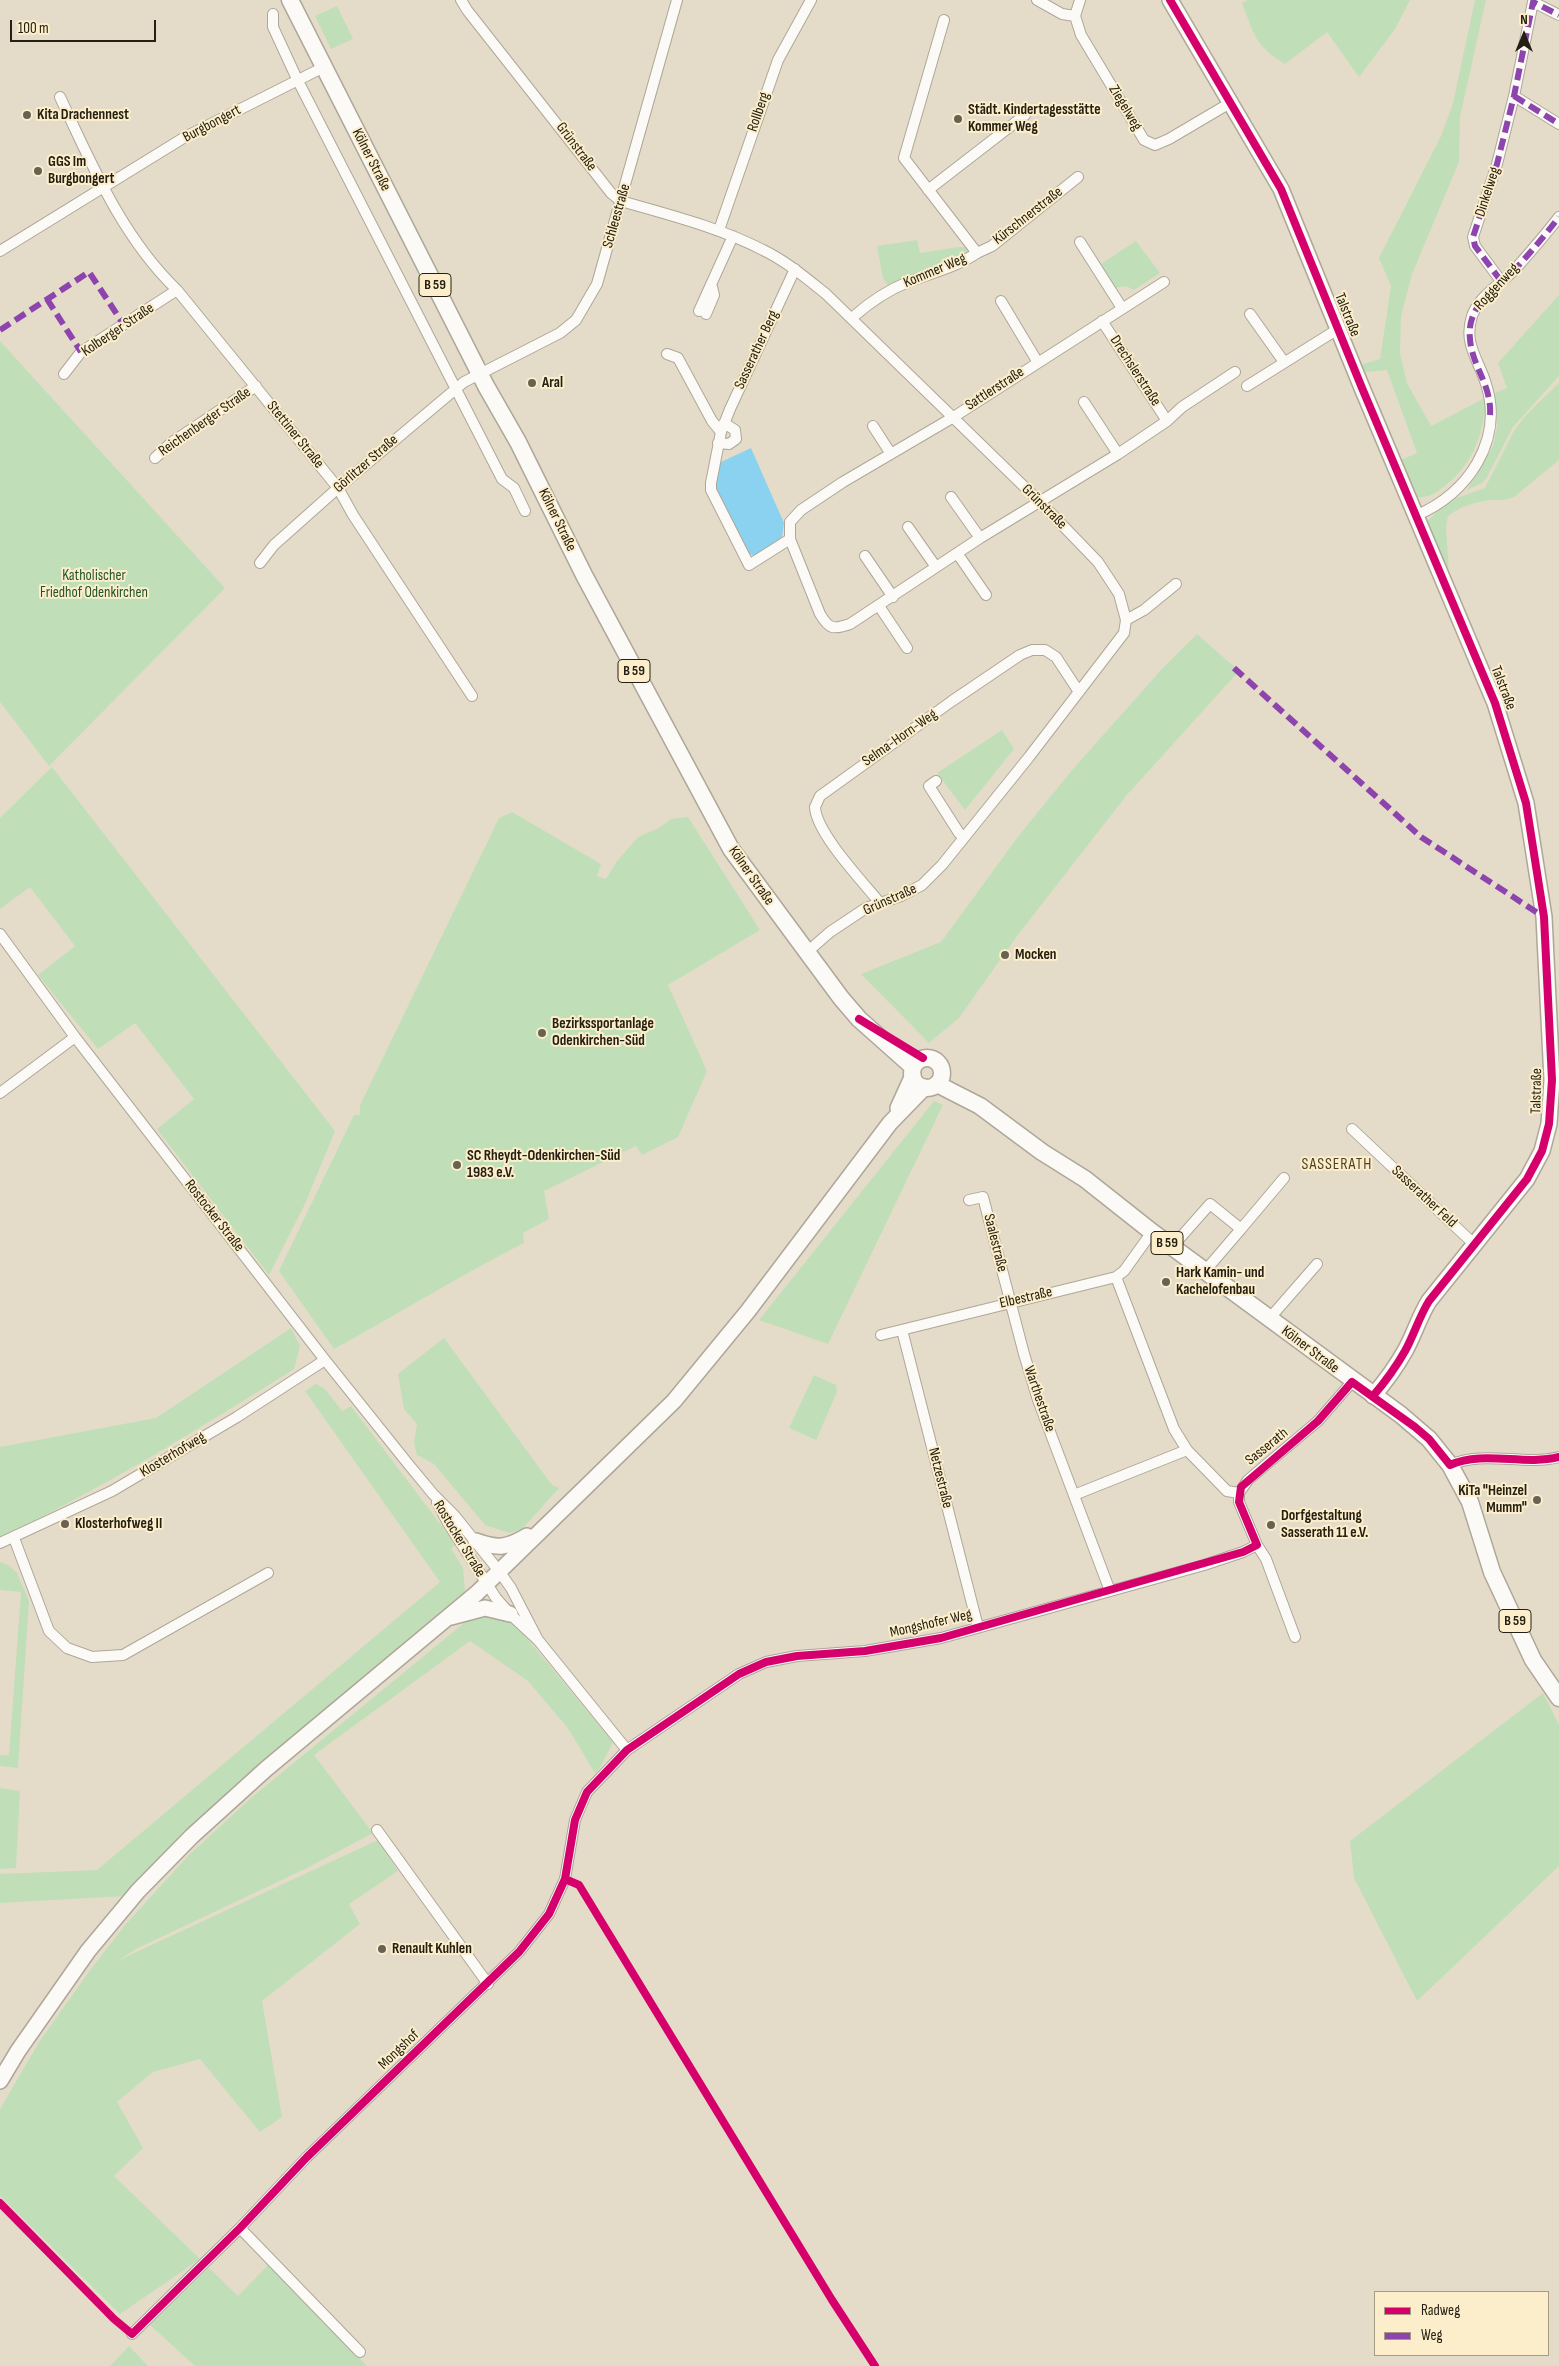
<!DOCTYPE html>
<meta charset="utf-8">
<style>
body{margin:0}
#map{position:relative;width:1559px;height:2366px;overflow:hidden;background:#e4dcc9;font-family:"Sofia Sans Condensed",sans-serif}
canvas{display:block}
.legend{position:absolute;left:1374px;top:2291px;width:175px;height:65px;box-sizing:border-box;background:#fceecb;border:1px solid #a69c81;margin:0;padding:6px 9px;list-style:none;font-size:15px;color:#252013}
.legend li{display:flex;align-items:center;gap:10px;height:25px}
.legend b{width:25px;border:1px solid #a69c81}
.north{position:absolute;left:1499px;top:10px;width:50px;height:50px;-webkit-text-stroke:4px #fceecb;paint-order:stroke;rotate:0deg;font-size:14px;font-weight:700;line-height:20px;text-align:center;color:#252013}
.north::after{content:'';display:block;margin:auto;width:18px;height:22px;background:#252013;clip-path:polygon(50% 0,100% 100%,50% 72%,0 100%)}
.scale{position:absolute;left:10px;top:20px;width:146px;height:22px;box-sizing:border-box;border:2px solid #252013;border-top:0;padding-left:6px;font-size:15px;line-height:18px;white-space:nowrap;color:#252013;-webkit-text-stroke:4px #fceecb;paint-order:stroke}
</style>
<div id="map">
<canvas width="1559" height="2366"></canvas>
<ul class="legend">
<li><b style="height:6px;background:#d6006c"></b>Radweg</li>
<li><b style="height:6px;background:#8e44ad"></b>Weg</li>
</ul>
<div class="north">N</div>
<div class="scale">100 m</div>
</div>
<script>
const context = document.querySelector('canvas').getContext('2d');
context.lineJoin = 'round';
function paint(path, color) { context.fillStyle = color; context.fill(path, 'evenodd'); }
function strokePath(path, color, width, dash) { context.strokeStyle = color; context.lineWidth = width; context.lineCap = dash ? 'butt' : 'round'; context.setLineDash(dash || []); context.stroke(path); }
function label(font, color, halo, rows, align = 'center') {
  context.font = font + ' "Sofia Sans Condensed",sans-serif'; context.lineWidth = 4; context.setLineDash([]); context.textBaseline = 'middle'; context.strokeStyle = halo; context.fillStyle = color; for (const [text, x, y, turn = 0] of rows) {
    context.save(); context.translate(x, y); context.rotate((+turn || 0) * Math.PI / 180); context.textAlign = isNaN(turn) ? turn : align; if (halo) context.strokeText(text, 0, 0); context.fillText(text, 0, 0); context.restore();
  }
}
paint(new Path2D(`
 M1248,0H1410L1395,29L1359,77L1327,32L1285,64C1255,46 1254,34 1242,3Z
 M1475,0H1486L1460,117L1459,162L1412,274L1401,316L1400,354L1407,383L1431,426L1487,397C1483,432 1475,462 1446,485C1436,493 1429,498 1416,497L1401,460L1417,453L1387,370L1366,372L1360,365L1380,359L1391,286L1379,258L1441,136L1453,103Z
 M337,6L353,39L331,49L315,16Z
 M917,240L920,253L959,247H966L969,253L889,287L883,278L877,246Z
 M1136,241L1160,273L1134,290L1126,286L1115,288L1098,266Z
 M1559,295V376L1513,427L1486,479L1482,483L1467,490L1493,446L1497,427L1495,393L1507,388L1498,363Z
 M0,341L225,588L49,766L0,702Z
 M1559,383V460L1514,497C1506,500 1502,500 1494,500C1477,501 1461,506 1448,516L1446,526L1449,576L1429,528L1428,521L1445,502L1485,488L1514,431L1526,415Z
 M1197,634L1239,671L1126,796L1017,936L959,1018L929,1043L861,974L941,942L1020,834L1073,769L1161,670Z
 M1002,730L1014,749L965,810L937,773Z
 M52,767L335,1131L305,1204L269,1275L157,1129L194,1099L135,1023L98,1049L38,975L75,946L30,887L0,909V818Z
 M512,812L601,864L597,876L606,879L617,861L638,837L659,828L671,819L688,817L760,930L668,985L707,1071L678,1137L642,1155L636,1146L544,1191L549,1219L523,1233L524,1243C459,1276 398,1314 334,1349L279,1271L354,1115H360V1105L499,818Z
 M934,1101L943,1105L828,1344L759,1320Z
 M291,1328L300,1346L294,1369C198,1430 102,1488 0,1538V1447L156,1418Z
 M444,1338L552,1485L559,1488L523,1528L510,1533L485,1525L434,1464L417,1455L414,1443L417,1424L404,1409L398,1374Z
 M814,1375L836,1385L837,1392L816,1440L789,1428Z
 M316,1384L325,1389L342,1411L351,1406L450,1537L455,1546L451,1548L463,1568L465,1591L290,1739L207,1816L126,1896L0,1903V1874L97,1870L440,1582L305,1391Z
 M0,1562L8,1565L17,1573L29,1601L18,1768L0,1766V1755H9L21,1592L0,1590Z
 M475,1614L510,1618L613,1742L600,1768L595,1773L567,1727L528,1681L470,1641L314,1755L373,1833L307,1868L136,1949L119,1960L378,1840L398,1871L349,1904L360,1924L262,2001L282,2117L260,2132L200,2059L153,2072L117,2102L143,2148L114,2176L200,2259L120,2314L0,2196V2109L39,2042L88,1973L125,1925L189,1855L251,1798Z
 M1543,1693L1559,1725V1866L1417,2001L1354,1878L1350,1841Z
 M0,1788L20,1791L16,1868L0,1869Z
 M269,2264L367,2366H195L150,2325L209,2268L238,2296Z
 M129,2346L148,2366H110Z`), '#c0dfb8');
paint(new Path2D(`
 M751,448L784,523L782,537L779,541L755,556L749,554L715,493L719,463Z`), '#8ad2ef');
const street = new Path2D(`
 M461,0L467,10L611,193L621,201C669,215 718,227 763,250C786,261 806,278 826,294L1040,502L1098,562L1119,594L1126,620L1124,633L1029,757L942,865L922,885L901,896L866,908L830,932L806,953
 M1037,0L1062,14L1075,16
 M1080,0L1075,16L1081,35L1144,140L1155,145L1169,139L1230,103
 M273,14V27L297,79L502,479L514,488L525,511
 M1514,96L1559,124
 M60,97C92,165 122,237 177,290L338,488L353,515L472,696
 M928,190L1025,115
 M719,230L778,60L811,0
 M1080,242L1122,308
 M0,251L185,137L324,67
 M977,253L992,246L1078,177
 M1501,281L1475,246L1473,237L1497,164L1514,96L1533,2L1559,15
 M1164,282L952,418L843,482L801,510L790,522V539L820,614C829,629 833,630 850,624L980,538L1118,454L1167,421L1182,407L1235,372
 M1001,301L1037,361
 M699,311L733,236
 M706,314L714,295L712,287
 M1250,314L1284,362
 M853,317C869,303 888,290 908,282C932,273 956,267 977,253L904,158L944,20
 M1102,321L1167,421
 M667,354L678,358L712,421L721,432
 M64,374L81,352L177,290
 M1247,386L1338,329
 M1084,402L1118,454
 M873,426L891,454
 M718,443L729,444L736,439L735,430L724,423
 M155,458L171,443L256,386
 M951,497L980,538
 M1417,515C1468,494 1504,440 1486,384C1479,360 1463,344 1472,316C1479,295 1504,282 1518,266C1532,250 1546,234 1559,217
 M908,527L936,567
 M790,539L749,565L711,490V483L721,432L730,409L795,269
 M957,553L986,595
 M865,556L893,597
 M260,563L274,545L338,488L464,382L560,333L576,320L597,284L677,0
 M879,606L907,648
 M1126,620L1144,610L1176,584
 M936,781L929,786L959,833L964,837
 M880,903C863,882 816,833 815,807L820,796L952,701L1020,655L1032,650H1045L1056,657L1079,692
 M0,934L75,1037L325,1360L409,1465L433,1494L454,1515L499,1571L511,1588L538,1640
 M0,1093L75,1037
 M1352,1129L1475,1245
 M969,1200L983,1197L1024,1354L1038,1400L1110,1591
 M1172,1247L1210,1204L1241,1229L1284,1178
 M1205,1271L1241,1229
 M1116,1277L1174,1429L1187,1450L1227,1491L1239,1493
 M1269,1319L1317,1264
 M902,1330L978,1627
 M881,1335L1116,1277L1124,1271L1152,1232
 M1450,1465C1484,1450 1523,1466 1559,1457
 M1074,1495L1187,1450
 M437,1502L448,1523L496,1598L510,1614L538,1640L627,1750
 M14,1538L49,1631L67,1648L92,1657L123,1655L268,1573
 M0,1543L112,1491L237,1417L325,1360
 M1295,1637L1266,1559L1257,1545L1239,1502V1493L1248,1480L1318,1421L1352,1382
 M377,1830L488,1984
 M240,2228L360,2352
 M132,2334L240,2228L307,2157L519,1952L549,1914L565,1879L575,1820L587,1792L627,1750L739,1674L766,1662L797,1656L865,1651L941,1638L1204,1565L1243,1552L1257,1545`);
const secondary = new Path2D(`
 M1170,0L1281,189L1362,388L1495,703L1526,803L1544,917L1552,1080L1549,1124L1542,1151L1527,1179L1429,1301C1419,1317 1414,1335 1405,1351C1396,1367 1385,1382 1373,1396
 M898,1108L913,1075
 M476,1541C498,1549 507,1548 527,1536
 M451,1617L485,1608L510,1614
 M0,2081L18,2051L88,1951L138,1891L192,1836L266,1769L477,1593L674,1401L748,1311L890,1123L925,1087`);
const primary = new Path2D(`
 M290,0L486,386L518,442L584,575L731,849L841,998L859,1019L913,1067
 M912 1073a15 15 0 1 1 30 0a15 15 0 1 1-30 0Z
 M937,1084L980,1106L1042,1152L1085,1179L1152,1232L1401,1415L1429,1439L1450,1465L1470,1502L1492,1572L1533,1660L1559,1698`);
strokePath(street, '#aea799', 12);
strokePath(secondary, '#aea799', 18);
strokePath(primary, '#aea799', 19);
strokePath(street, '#fbfaf7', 10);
strokePath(secondary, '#fbfaf7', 15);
strokePath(primary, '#fbfaf7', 16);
strokePath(new Path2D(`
 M1514,96L1559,124
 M1501,281L1475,246L1473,237L1497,164L1514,96L1533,2L1559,15
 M47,299L81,352
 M0,330L89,272L124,325
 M1490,415C1492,385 1472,367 1470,339C1466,304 1497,289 1518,266C1532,251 1546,234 1559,217
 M1234,668L1421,837L1544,917`), '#8e44ad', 6, [12, 6]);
strokePath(new Path2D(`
 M1170,0L1281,189L1362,388L1495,703L1526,803L1544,917L1552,1080L1549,1124L1542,1151L1527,1179L1429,1301C1419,1317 1414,1335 1405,1351C1396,1367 1385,1382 1373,1396
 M859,1019L923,1058
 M565,1879L579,1885L832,2300L875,2366
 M0,2203L114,2319L132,2334L240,2228L307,2157L519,1952L549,1914L565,1879L575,1820L587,1792L627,1750L739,1674L766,1662L797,1656L865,1651L941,1638L1243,1552L1257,1545L1239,1502L1241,1487L1318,1421L1352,1382L1415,1427L1429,1439L1450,1465C1484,1450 1523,1466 1559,1457`), '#d6006c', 8);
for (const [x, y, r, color] of [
 [27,115,5,"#686253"],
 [958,119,5,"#686253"],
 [38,171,5,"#686253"],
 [532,383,5,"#686253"],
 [1005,955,5,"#686253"],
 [542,1033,5,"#686253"],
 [457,1165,5,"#686253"],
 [1166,1282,5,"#686253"],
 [1537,1500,5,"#686253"],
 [65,1524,5,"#686253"],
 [1271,1525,5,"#686253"],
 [382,1949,5,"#686253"]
]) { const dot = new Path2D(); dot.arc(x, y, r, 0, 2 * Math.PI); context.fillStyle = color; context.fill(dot); strokePath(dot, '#fceecb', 2); }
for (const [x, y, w] of [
 [435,285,32],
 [634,671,32],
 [1167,1243,32],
 [1515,1621,32]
]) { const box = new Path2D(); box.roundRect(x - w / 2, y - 11.5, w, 23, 4); context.fillStyle = '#fceecb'; context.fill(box); strokePath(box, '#252013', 1); }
label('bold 14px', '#252013', null, [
 ["B 59",435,285],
 ["B 59",634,671],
 ["B 59",1167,1243],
 ["B 59",1515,1621]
]);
label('15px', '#252013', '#fceecb', [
 ["Ziegelweg",1125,108,59],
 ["Rollberg",759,112,-71],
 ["Burgbongert",212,124,-28],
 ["Grünstraße",576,147,53],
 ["Kölner Straße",371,160,63],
 ["Dinkelweg",1488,192,-72],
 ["Schleestraße",617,216,-74],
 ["Kürschnerstraße",1028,216,-38],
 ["Kommer Weg",935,271,-23],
 ["Roggenweg",1497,287,-47],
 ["Talstraße",1347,315,68],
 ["Kolberger Straße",118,330,-34],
 ["Sasserather Berg",757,350,-65],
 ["Drechslerstraße",1135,371,57],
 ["Sattlerstraße",995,389,-33],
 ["Reichenberger Straße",205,422,-35],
 ["Stettiner Straße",295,435,51],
 ["Görlitzer Straße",366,464,-41],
 ["Grünstraße",1044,507,45],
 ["Kölner Straße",557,520,64],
 ["Talstraße",1503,688,69],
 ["Selma-Horn-Weg",900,738,-35],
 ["Kölner Straße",751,876,55],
 ["Grünstraße",890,900,-24],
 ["Talstraße",1537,1091,-89],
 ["Sasserather Feld",1424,1197,43],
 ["Rostocker Straße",214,1216,52],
 ["Saalestraße",995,1243,76],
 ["Elbestraße",1026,1298,-13],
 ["Kölner Straße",1310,1350,37],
 ["Warthestraße",1039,1399,71],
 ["Sasserath",1267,1447,-39],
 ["Klosterhofweg",173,1455,-31],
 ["Netzestraße",940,1478,76],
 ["Rostocker Straße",459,1539,59],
 ["Mongshofer Weg",931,1624,-13],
 ["Mongshof",399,2050,-44]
]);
label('bold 15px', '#252013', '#fceecb', [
 ["Städt. Kindertagesstätte",968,110],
 ["Kommer Weg",968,127],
 ["Kita Drachennest",37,115],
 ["GGS Im",48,162],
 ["Burgbongert",48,179],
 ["Aral",542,383],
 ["Mocken",1015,955],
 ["Bezirkssportanlage",552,1024],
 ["Odenkirchen-Süd",552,1041],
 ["SC Rheydt-Odenkirchen-Süd",467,1156],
 ["1983 e.V.",467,1173],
 ["Hark Kamin- und",1176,1273],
 ["Kachelofenbau",1176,1290],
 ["KiTa \"Heinzel",1527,1491,"right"],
 ["Mumm\"",1527,1508,"right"],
 ["Dorfgestaltung",1281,1516],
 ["Sasserath 11 e.V.",1281,1533],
 ["Klosterhofweg II",75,1524],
 ["Renault Kuhlen",392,1949]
], 'left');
label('15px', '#20552a', '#fceecb', [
 ["Katholischer",94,576],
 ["Friedhof Odenkirchen",94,593]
]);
context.letterSpacing = '1px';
label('16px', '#4e4224', '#fceecb', [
 ["SASSERATH",1337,1165]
]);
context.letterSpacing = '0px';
</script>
